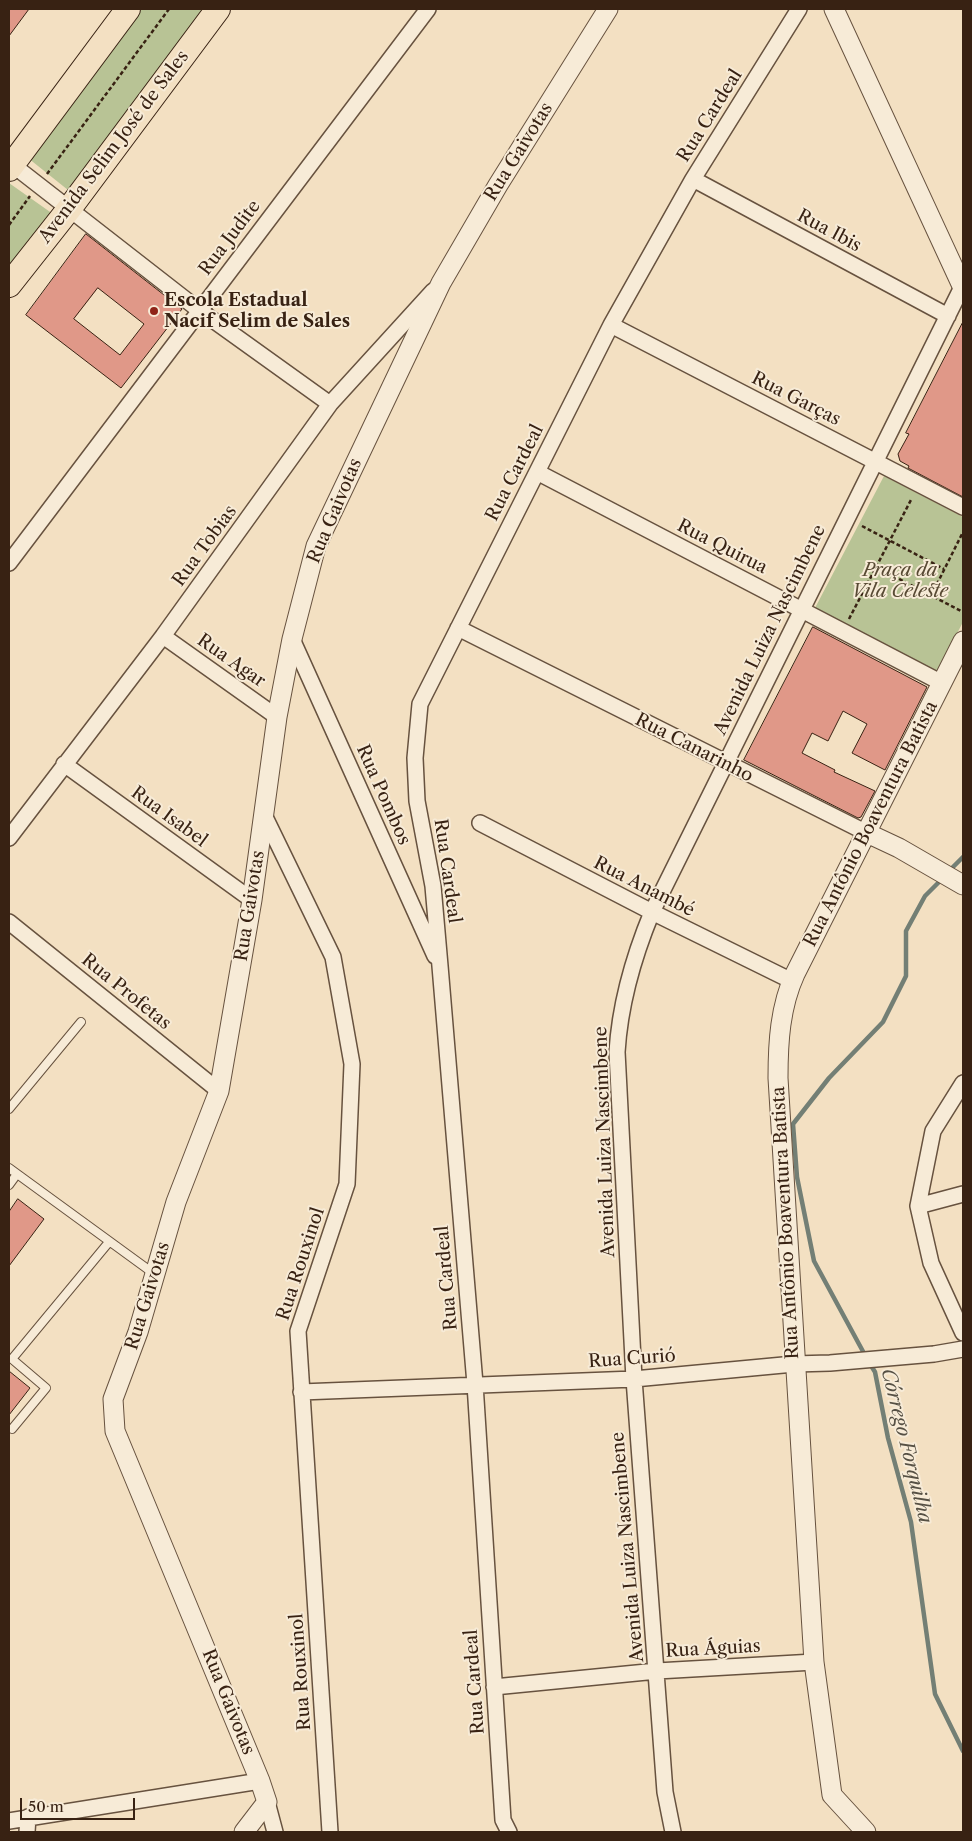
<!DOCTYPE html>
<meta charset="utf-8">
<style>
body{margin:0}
#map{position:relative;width:972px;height:1841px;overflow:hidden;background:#f3e0c2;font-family:"Libre Caslon Text",serif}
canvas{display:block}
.frame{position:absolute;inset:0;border:10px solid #382213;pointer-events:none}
.scale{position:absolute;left:20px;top:1798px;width:115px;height:22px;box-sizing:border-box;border:2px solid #382213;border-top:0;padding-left:6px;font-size:15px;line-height:18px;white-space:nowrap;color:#382213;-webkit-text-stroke:4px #f7ebd7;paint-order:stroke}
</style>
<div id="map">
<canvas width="972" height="1841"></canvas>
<div class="frame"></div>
<div class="scale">50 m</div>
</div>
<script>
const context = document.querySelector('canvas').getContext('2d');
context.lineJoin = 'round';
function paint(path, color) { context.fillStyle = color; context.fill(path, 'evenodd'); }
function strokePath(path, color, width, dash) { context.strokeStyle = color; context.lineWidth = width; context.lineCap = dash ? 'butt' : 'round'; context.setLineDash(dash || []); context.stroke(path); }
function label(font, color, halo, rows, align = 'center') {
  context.font = font + ' "Libre Caslon Text",serif'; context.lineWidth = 4; context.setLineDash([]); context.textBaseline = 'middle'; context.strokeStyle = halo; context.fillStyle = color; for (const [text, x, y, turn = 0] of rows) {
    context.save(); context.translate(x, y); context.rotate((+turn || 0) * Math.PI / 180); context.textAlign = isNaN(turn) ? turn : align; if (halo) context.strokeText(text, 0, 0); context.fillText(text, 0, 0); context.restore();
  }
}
paint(new Path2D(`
 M141,9H207L68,190L28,158Z
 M9,183L53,214L9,271Z
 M884,476L963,517V622L937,672L815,608Z`), '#b8c395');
strokePath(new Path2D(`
 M949,871L963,857
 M866,1357L814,1261L797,1177L793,1124L829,1078L883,1022L906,976V931L925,896L942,879
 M870,1364L875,1372L888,1438L911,1522L935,1694L963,1751`), '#737f75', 4.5);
const building = new Path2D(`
 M9,9H29L9,36Z
 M86,234L182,309L121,388L26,315ZM98,288L144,324L120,355L74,319Z
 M963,322V497L908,468L909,466L900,461L898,454L909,434L906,433Z
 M813,627L927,687L885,770L852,753L867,724L843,711L828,741L812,733L802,753L835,770L834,772L875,791L861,817L858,818L744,760Z
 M18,1199L44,1219L9,1266V1212Z
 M9,1371L30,1388L9,1415Z`);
paint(building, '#e09888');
strokePath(building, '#382213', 1);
const service = new Path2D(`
 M9,1109L81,1022
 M9,1168L153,1273
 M9,1185L17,1174
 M12,1429L46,1388L12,1359L109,1242`);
const minor = new Path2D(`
 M9,162L199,310L330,404
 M693,179L948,316
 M611,325L963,507
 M537,472L942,683
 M9,563L428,9
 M458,628L867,833
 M163,636L277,717
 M292,639L435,956
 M64,764L252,900
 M264,815L333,957L352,1064L347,1184L298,1331L330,1832
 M480,823L652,912L792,981
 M9,838L163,636L330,404L433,291
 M9,922L219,1091
 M963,1083L933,1131L918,1206L931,1263L963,1333
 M918,1206L963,1194
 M301,1392L634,1379L794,1364L830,1363L934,1354L963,1349
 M494,1687L657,1671L814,1662
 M267,1802L275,1832
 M9,1821L260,1781
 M27,1832L28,1817
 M509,1832L503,1820L475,1384L440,966L433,886L417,801L415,758L420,704L611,325L693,179L799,9
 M673,1832L665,1792L634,1379L617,1052C620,1003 633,958 652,912L962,287`);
const tertiary = new Path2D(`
 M834,9L963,288
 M867,833L899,848L963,885
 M244,1832L267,1802L260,1781L115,1431L113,1399L138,1332L176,1202L219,1091L252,900L277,717L292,639L316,546L441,283L498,185L608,9
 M866,1832L832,1795L814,1662L778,1078C778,1042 780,1007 795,974L963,641`);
const primary = new Path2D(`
 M9,169L128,9
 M9,285L69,209L218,9`);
strokePath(service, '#67523f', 10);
strokePath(minor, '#67523f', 18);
strokePath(tertiary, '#67523f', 21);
strokePath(primary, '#382213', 26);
strokePath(new Path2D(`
 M47,174L169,9
 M9,225L30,196
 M862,526L944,569
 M876,567L963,612
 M931,596L963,532
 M849,619L912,498`), '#382213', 2.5, [4, 2.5]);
strokePath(service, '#f7ebd7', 8);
strokePath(minor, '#f7ebd7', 15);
strokePath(tertiary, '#f7ebd7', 19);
strokePath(primary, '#f3e0c2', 24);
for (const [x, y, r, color] of [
 [154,311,5,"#8f2418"]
]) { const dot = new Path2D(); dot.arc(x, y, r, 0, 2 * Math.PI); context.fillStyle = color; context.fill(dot); strokePath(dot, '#f7ebd7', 2); }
label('18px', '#382213', '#f7ebd7', [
 ["Rua Cardeal",710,116,-58],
 ["Avenida Selim José de Sales",114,147,-53],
 ["Rua Gaivotas",519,152,-58],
 ["Rua Ibis",829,231,28],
 ["Rua Judite",230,238,-53],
 ["Rua Garças",796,399,27],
 ["Rua Cardeal",515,473,-63],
 ["Rua Gaivotas",335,511,-67],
 ["Rua Tobias",205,546,-54],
 ["Rua Quirua",722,547,27],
 ["Avenida Luiza Nascimbene",770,630,-64],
 ["Rua Agar",231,661,35],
 ["Rua Canarinho",694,748,27],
 ["Rua Pombos",383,795,66],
 ["Rua Isabel",169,817,36],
 ["Rua Antônio Boaventura Batista",871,824,-63],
 ["Rua Cardeal",447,871,82],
 ["Rua Anambé",644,887,27],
 ["Rua Gaivotas",250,906,-81],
 ["Rua Profetas",126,992,39],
 ["Avenida Luiza Nascimbene",605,1142,-92],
 ["Rua Antônio Boaventura Batista",786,1223,-93],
 ["Rua Rouxinol",301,1264,-72],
 ["Rua Cardeal",447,1278,-95],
 ["Rua Gaivotas",148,1296,-73],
 ["Rua Curió",632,1359,-4],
 ["Avenida Luiza Nascimbene",628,1547,-95],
 ["Rua Águias",713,1649,-3],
 ["Rua Rouxinol",301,1672,-94],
 ["Rua Cardeal",475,1682,-94],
 ["Rua Gaivotas",228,1702,68]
]);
label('bold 18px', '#382213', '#f7ebd7', [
 ["Escola Estadual",164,301],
 ["Nacif Selim de Sales",164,322]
], 'left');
label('italic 18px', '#584a34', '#f7ebd7', [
 ["Praça da",900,571],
 ["Vila Celeste",900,592]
]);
label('italic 19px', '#565044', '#f7ebd7', [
 ["Córrego Forquilha",906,1446,76]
]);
</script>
